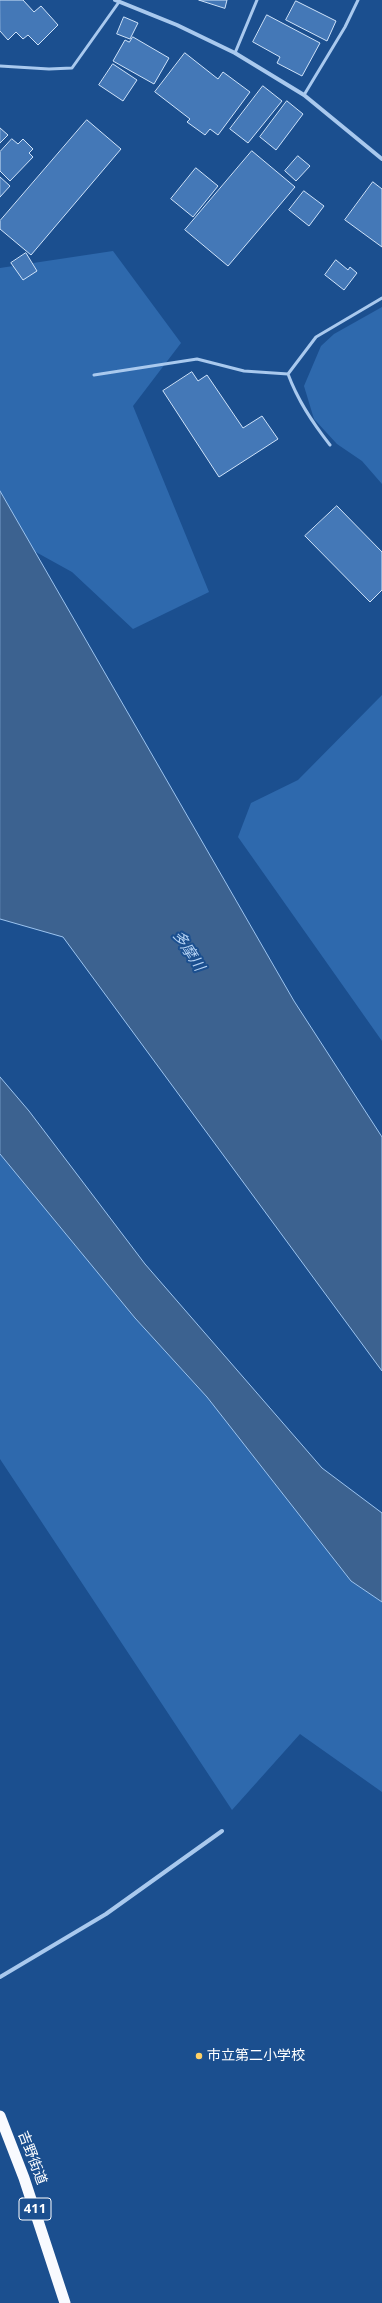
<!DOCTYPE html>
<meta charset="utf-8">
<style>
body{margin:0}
canvas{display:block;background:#1b4f8f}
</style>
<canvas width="382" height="2303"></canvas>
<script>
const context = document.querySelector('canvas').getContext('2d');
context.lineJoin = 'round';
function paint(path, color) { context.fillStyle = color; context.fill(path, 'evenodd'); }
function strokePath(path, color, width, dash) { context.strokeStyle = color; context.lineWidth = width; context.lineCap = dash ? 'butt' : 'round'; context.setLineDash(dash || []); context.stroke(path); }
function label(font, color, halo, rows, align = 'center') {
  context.font = font + ' "Open Sans","Noto Sans JP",sans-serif'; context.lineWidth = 4; context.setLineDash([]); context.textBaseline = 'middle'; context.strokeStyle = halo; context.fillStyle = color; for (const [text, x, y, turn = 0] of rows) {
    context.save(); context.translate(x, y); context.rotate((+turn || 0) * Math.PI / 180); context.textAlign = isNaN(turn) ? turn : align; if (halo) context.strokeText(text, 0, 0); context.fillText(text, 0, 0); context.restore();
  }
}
paint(new Path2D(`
 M113,251L181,343L133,406L209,592L133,629L72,572L34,551L0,491V268Z
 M382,307V484L362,461L337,444L314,419L304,386L321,346L334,334Z
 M382,695V1041L238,837L251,803L298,780Z
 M0,1154L135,1318L207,1397L351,1581L382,1602V1792L300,1734L232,1810L0,1459Z`), '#2e69ad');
const water = new Path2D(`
 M0,491L294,1001L382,1137V1371L63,937L0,919Z
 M0,1077L29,1111L145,1264L322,1468L382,1513V1602L351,1581L207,1397L135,1318L0,1154Z`);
paint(water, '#3c6290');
strokePath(water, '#9cc4f0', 1);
const building = new Path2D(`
 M0,0H23L34,12L41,6L58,25L38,45L28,35L23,39L16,32L8,40L0,31Z
 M199,0H227L225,8Z
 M296,1L336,21L327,41L286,20Z
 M267,15L320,43L302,76L277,63L280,57L253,42Z
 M124,17L138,23L130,39L117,34Z
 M133,37L169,58L154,84L113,61L125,40L129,42Z
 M185,53L218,79L223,72L250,92L218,135L210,129L205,135L187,122L190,119L155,92Z
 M113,64L137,80L123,101L99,85Z
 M263,86L282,101L248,143L230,129Z
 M287,101L303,114L276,150L260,137Z
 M87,120L121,149L31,255L0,229V221Z
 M0,128L8,135L0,143Z
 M12,139L18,144L23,139L33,149L29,153L33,157L10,181L0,171V152Z
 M252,151L295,187L228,266L185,230Z
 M298,156L310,166L296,181L285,171Z
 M196,168L218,186L193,217L171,199Z
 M0,177L10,186L0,197Z
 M373,182L382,189V247L345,220Z
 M304,191L324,206L309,226L289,210Z
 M26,253L37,271L23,280L11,263Z
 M336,260L348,270L350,267L357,273L344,290L325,275Z
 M192,372L198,381L207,375L243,428L262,416L278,439L219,477L163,391Z
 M337,506L382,552V590L370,602L305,536Z`);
paint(building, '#4478b7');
strokePath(building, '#cfe3fa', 1);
strokePath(new Path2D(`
 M235,53L257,0
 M0,66L49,69L72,68L119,2
 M304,95L345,27L358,0
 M94,375L197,359L244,371L288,374
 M330,445C312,422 298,401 288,374L316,337L382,298`), '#a9c9ee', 3);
strokePath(new Path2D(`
 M115,0L177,25L235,53L304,95L382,159
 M0,1977L106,1914L222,1831`), '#a9c9ee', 4);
strokePath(new Path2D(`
 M0,2116L24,2178L65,2303`), '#f8faff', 11);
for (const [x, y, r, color] of [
 [199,2056,4,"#ffd166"]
]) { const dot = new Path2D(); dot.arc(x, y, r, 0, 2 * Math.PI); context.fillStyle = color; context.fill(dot); strokePath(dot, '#1b4f8f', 1.5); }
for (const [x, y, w] of [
 [35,2209,32]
]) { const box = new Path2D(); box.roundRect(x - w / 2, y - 11, w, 22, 3); context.fillStyle = '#1b4f8f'; context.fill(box); strokePath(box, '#fff', 1); }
label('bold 13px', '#fff', null, [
 ["411",35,2209]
]);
label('14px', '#fff', '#1b4f8f', [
 ["市立第二小学校",207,2056]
], 'left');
label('14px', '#fff', '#1b4f8f', [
 ["吉野街道",32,2158,69]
]);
label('italic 15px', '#b5d3f5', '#1b4f8f', [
 ["多摩川",188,951,57]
]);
</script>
